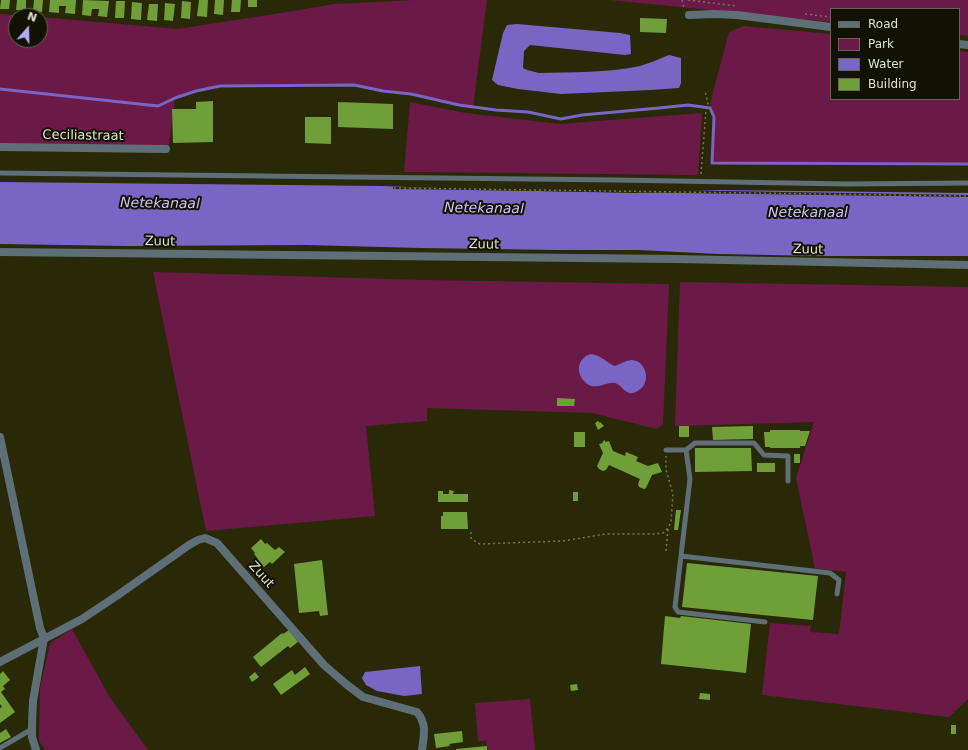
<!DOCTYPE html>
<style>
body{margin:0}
#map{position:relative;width:968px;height:750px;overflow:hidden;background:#292907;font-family:"DejaVu Sans",sans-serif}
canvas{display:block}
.legend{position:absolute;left:830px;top:8px;width:130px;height:92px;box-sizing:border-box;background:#111104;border:1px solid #646555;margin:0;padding:5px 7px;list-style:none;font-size:12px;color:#e0e2cf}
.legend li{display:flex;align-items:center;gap:8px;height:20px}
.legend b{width:20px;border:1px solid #646555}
.north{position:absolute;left:8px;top:8px;width:40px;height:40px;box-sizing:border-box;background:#111104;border:1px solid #646555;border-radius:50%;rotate:20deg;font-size:11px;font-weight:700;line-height:16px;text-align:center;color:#e0e2cf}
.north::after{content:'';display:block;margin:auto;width:14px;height:18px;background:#b7abf8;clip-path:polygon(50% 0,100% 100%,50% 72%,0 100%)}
</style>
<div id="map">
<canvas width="968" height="750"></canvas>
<ul class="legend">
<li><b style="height:5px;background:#5f6f78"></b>Road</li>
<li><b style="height:11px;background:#6b1a47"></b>Park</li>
<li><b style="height:11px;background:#7965c4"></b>Water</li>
<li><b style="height:11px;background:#709f39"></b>Building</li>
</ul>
<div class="north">N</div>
</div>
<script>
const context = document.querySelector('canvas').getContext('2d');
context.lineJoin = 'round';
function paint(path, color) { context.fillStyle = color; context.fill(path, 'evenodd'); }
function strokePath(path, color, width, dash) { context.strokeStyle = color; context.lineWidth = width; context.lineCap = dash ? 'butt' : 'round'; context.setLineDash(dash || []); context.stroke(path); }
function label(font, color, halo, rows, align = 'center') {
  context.font = font + ' "DejaVu Sans",sans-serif'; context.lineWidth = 4; context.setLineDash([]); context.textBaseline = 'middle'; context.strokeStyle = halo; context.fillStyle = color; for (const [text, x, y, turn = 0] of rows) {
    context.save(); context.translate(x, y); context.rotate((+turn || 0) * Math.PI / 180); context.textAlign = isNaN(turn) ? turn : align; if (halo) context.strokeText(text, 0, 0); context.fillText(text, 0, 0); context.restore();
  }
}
paint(new Path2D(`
 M415,0H487L473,107L459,105L411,94L383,91L354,85L220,86L196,91L175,98L169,146H0V14L25,16H16V40H40V17L178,29L293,11L334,4Z
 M609,0H968V36L959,35V9H831V22Z
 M744,26L831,34V99H959V51L968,52V164L712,163L714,117L710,108L711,100L729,32Z
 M410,102L466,113L559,124L702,113L698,175L404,172Z
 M153,272L424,280L669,284L663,424L657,429L592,413L427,408V421L366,426L375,516L206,531Z
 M680,282L968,287V699L949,717L762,695L770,623L811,626L810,632L839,634L846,572L815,568L796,478L814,422L675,426Z
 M72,629L109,696L148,750H45L39,741L40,688L50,643Z
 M530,699L535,750H488L486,741H478L475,703Z`), '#6b1a47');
paint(new Path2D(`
 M517,24L620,33L630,35L631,54L625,55L530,45L524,51L523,68L527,70L539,73C572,72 607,73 640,66C650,63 659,59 669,55L681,58V83L679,88L651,90L561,94L518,89L498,85L492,80L503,33L507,25Z
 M0,182L381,186L492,190L634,193L720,190L968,193V256H822L719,254L638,250H557L421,248L306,245L127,246L0,244Z
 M591,354C601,355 607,363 615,366C620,364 627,360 632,360C647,361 651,383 639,390C626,399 624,386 615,383C609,381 600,388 591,386C588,385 586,383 584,381C577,374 577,362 585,357C587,355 589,355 591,354Z
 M420,666L422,694L404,696L377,691L366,685L362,678L365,672Z`), '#7965c4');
paint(new Path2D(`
 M393,187L634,191L662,190L968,195V197L393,189Z`), '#292907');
strokePath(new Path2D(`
 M0,89L158,106L175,98L196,91L220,86L354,85L383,91L411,94L459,105L496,110L528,112L561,119L582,115L659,108L688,105L710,108L714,117L712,163L968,164`), '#7965c4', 3);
paint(new Path2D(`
 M1,0H10L9,9H0Z
 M17,0H26V10H16Z
 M34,0H43L42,12L33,11Z
 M50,0H76L75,14L65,13L66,6H59V13L49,12Z
 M83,0L109,1L107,17L98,16L99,9H92L91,16L82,15Z
 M199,0H208L207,17L197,16Z
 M215,0H224L223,15L214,14Z
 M232,0H241L240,12H231Z
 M248,0H257V7H248Z
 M116,1H125L124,18H115Z
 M182,1L191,2L190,19L181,18Z
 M132,2L142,3L141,20L131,19Z
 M165,3L175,4L173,21L164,20Z
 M149,4H158L157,21L147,20Z
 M640,18L667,19L666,33L640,32Z
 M213,101V142L173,143L172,109H196V102Z
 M338,102L393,104V129L338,127Z
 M305,117H331V144L305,143Z
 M557,398L575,399L574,406H557Z
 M598,421L600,423V422L604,426L598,430L595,423Z
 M679,426H689V437H679Z
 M753,426V439L713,440L712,427Z
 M770,430H800V431H810L805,446H800V448H770V447H765L764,432H770Z
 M574,432H585V447H574Z
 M605,440V442L609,441L613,451L625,456L626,452L638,457L636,461L648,466L658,463L662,472L652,475L646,488L644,489L639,487L638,484L640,479L609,465L606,470L603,471L599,469L597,466L603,453L599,444L603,443L602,442Z
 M695,448H751L752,471L695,472Z
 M794,454H800V463H794Z
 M757,463H775V472H757Z
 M449,490L454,491L453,494H468V502H438V491H443V494H449Z
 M573,492H578V501H573Z
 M676,510H681L678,530H674Z
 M443,512H467L468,529H441V516H443Z
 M261,539L265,544L267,543L275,550L279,547L285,552L272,564L270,562L264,567L257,560L258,559L254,554L255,553L251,548Z
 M322,560L328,615L320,616L319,611L299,613L294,564Z
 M687,563L818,576L813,620L682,607Z
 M665,616L680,618L681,616L751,624L746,673L661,664Z
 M289,630L298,642L290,648L288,646L261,667L253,657L282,633L283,634Z
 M305,667L310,674L281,695L273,684L292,670L295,675Z
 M3,671L10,680L3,686L5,689L1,692L15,712L0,723V708L2,707L0,704V674Z
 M255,672L259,677L252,682L249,677Z
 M577,684L578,690L571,691L570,685Z
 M700,693L710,694V700L699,699Z
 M951,725H956V734H951Z
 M6,729L11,737L0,743V733Z
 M462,731L463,742L449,744L450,746L436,748L434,734Z
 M487,746V750H456V749Z`), '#709f39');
strokePath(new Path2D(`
 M682,0L684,8
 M688,0L736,6
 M805,14L831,17
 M701,174L706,110L708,104L705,91
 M394,188L968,196
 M471,532V538L476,542L480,544L563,541L606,534H654L663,533L668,528L671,522L673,494L666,470V456
 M666,551L668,528`), '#76775b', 1.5, [2, 3]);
strokePath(new Path2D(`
 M0,173L616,180L847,184L968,183
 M666,450H686L690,479L675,607L678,612L765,622
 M686,450L695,443H754L764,455L788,456V481
 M681,556L830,573L839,580L837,594
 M0,748L32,729`), '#5f6f78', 5);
strokePath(new Path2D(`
 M689,15L714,14L737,15L831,27
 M959,44L968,45
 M0,147L166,149
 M0,252L676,259L968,265
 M0,437L40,628L44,638L33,701L32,724V737L36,750
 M0,662L82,619L118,595L189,545L198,540L205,538L217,543L324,665L346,684L363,697L417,712C427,724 424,735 422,750`), '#5f6f78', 8);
label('13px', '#e0e2cf', '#111104', [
 ["Ceciliastraat",83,136,1],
 ["Zuut",160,242,1],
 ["Zuut",484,245,1],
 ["Zuut",808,250,1],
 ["Zuut",261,575,48]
]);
label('italic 14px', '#cbc5f6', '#111104', [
 ["Netekanaal",160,204,1],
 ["Netekanaal",484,209,1],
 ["Netekanaal",808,213]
]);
</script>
